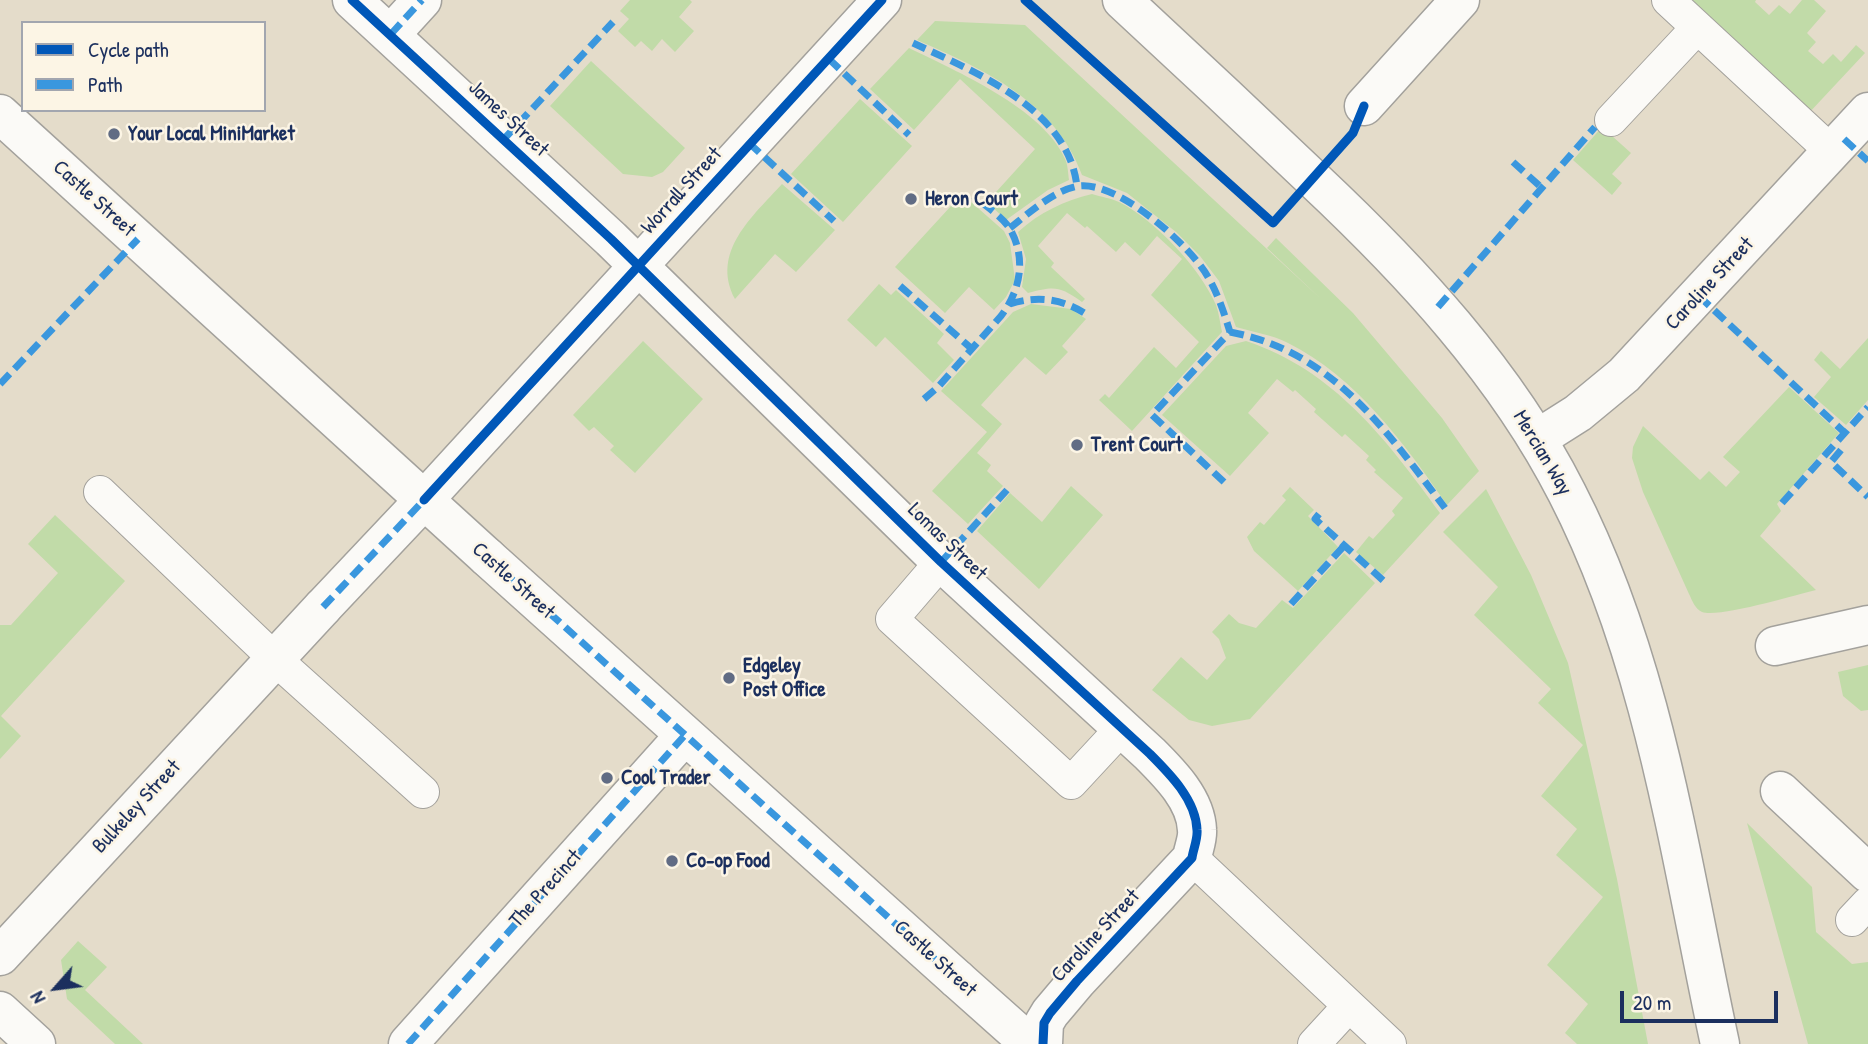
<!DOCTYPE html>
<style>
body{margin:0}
#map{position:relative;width:1868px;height:1044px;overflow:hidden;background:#e4dcca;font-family:"Patrick Hand",sans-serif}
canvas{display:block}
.legend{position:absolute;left:21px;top:21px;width:245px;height:91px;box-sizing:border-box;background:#fcf5e5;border:2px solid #a2a6af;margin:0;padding:9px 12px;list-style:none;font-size:21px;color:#1b2f5e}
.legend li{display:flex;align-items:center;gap:14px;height:35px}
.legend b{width:35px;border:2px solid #a2a6af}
.north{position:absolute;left:21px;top:953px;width:70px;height:70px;-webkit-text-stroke:5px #fcf5e5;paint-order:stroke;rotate:242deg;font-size:19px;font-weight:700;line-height:28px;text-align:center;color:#1b2f5e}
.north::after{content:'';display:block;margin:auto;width:24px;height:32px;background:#1b2f5e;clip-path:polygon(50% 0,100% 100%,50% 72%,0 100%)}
.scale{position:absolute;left:1620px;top:991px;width:158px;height:32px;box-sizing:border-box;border:4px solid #1b2f5e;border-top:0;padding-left:9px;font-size:21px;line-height:24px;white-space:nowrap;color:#1b2f5e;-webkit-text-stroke:5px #fcf5e5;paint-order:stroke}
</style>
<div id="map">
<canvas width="1868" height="1044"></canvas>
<ul class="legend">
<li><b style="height:9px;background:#0057b8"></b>Cycle path</li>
<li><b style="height:9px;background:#3a97de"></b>Path</li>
</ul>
<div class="north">N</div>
<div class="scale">20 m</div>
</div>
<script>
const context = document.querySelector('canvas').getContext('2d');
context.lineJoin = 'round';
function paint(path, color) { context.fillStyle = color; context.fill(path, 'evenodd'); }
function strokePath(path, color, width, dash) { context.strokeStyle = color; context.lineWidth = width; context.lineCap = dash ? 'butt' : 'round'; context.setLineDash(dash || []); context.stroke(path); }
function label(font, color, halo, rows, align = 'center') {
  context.font = font + ' "Patrick Hand",sans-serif'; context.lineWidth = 5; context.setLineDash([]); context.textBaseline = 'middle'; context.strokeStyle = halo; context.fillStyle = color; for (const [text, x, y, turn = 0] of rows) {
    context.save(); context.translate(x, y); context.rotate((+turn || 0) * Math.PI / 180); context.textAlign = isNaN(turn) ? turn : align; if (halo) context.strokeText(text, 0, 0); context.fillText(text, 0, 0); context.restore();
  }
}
paint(new Path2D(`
 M630,0H690L692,2L679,17L694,31L675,52L662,39L652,51L641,41L635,47L618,31L629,19L620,11Z
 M1686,0H1756L1755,2L1769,15L1779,5L1790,14L1802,0H1814L1826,11L1807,33L1816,42L1808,51L1823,64L1833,54L1841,62L1856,45L1865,53L1808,114Z
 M935,21L1025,25L1321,299L1267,248L1276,238L1353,313L1442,418L1479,471L1447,505C1405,444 1356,377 1288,343C1273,335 1253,332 1236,327L1219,281L1200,256L1176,232L1127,193L1082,175C1056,102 983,69 917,40Z
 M909,48C956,71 1044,109 1065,159C1068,165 1068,173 1069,180L1048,190L1006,220L987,202L1035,149L960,79L914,130L870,89Z
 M591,61L685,148L663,172L652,177L623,174L550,106Z
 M860,99L912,146L843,222L791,174Z
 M1602,127L1631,153L1612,174L1622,183L1612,195L1573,160Z
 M782,184L835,230L796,272L775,254L735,299C710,252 753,216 782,184Z
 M962,194L1004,231L1010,243L1015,280L1006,297L994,310L969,287L945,313L895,267Z
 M1092,194C1101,197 1111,198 1119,202C1156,221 1199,267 1216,305C1219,313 1220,323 1222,332L1132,431L1099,400L1105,394L1109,398L1154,347L1176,368L1199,342L1151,295L1182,259L1157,236L1140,256L1125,242L1116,252L1087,226L1085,228L1067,213L1038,246L1054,263L1051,267L1085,299L1082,302C1059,286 1055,286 1028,293L1022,287L1026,259L1018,232C1040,212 1064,201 1092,194Z
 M879,284L891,295L896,290L944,334L937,343L954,360L933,383L885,337L876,347L847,320Z
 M1031,304L1071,309L1086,319L1062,346L1068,352L1046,375L1025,357L981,405L1002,424L977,453L991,465L987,471L1003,486L968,524L932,491L987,432L941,391L1013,312Z
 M1868,338V400L1846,425L1814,397L1831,377L1814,360L1821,351L1840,369Z
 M643,341L703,399L635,473L610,450L614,446L594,427L589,431L573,415Z
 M1246,341C1334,370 1387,440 1440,513L1383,575L1356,552L1369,536L1373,539L1395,515L1392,511L1403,498L1374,472L1376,470L1366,460L1369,456L1345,434L1342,437L1314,412L1316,409L1295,390L1293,392L1277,379L1248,413L1269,433L1230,476L1162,415L1226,346Z
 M1789,387L1839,433L1777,504L1781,511L1760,536L1816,590C1795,595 1719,618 1702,612C1695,609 1692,600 1689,594L1643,492L1632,458L1633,447L1643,426L1700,480L1709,471L1726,487L1740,472L1723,457Z
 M1071,486L1103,515L1039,589L977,531L1010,493L1042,522Z
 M1290,487L1314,510L1308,516L1338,547L1298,591L1254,551L1247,537L1260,522L1264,525L1286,500L1282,496Z
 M1486,489L1531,575L1568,663L1617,879L1648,1044H1577L1565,1033L1588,1004L1547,965L1603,897L1556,855L1577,829L1541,796L1583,745L1538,703L1551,689L1474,615L1498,587L1443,532Z
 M55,515L125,581L1,716L21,736L0,759V625H11L58,573L28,544Z
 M1344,553L1375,583L1250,719L1212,726L1189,720L1152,690L1181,657L1207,680L1226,658L1219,639L1212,632L1229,614L1239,623L1256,628L1282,600L1293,608Z
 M1868,665V710L1861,711L1843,696L1838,672Z
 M1747,823L1812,887L1816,932L1852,964L1868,962V1044H1808Z
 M78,941L107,967L85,990L143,1044H115L67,999L61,960Z`), '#c1dba8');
const service = new Path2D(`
 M1668,0L1832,152
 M1611,120L1697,28
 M100,492L275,659L423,792
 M941,562L892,619L1071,783L1122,728
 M1192,858L1390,1044
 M1852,920L1868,903
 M1314,1044L1348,1007`);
const pedestrian = new Path2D(`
 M391,34L422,0
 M487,557L957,979
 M323,607L424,500
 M408,1044L685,735`);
const minor = new Path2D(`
 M352,0L611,239L941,562L1150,754C1170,774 1196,800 1197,830C1198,839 1193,850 1192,858L1077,981L1050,1013L1044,1023L1043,1044
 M1364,106L1460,0
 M0,114L487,557
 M1537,439L1578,413L1624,375L1868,112
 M424,500L882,0
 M1775,646L1868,625
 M1780,791L1868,873
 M0,956L323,607
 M957,979L1030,1044
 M0,1011L36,1044`);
const secondary = new Path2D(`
 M1122,0C1186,59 1250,119 1313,179C1411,271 1506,373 1567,493C1655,664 1680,859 1720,1044`);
strokePath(service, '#a3a19c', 34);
strokePath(pedestrian, '#a3a19c', 41);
strokePath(minor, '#a3a19c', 41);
strokePath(secondary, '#a3a19c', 41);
strokePath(service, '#fbfaf7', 32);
strokePath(pedestrian, '#fbfaf7', 38);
strokePath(minor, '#fbfaf7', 38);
strokePath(secondary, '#fbfaf7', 38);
strokePath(new Path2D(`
 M391,34L422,0
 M913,43C975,72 1069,109 1077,187
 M829,59L909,135
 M504,139L613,22
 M1844,139L1868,161
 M749,143L834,221
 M1513,162L1542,188
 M1010,228C1029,213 1054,190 1079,186C1118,181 1190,245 1208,277C1218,294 1224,313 1230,332
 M900,286L972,349
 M1699,296L1845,433
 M1010,304C1039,295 1064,299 1089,316
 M1438,307L1595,127
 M1230,332C1332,351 1386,430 1445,508
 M0,384L138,239
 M924,399L938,387L1001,316C1020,291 1027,259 1010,229C1003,217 985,206 974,196
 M1841,450L1831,462L1868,497
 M1224,482L1152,415L1230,332
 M1782,503L1868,407
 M1319,514L1315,519L1386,583
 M487,557L957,979
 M941,562L1007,490
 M1291,604L1343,547
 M323,607L424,500
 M408,1044L685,735`), '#3a97de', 7, [14, 7]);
strokePath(new Path2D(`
 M352,0L611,239L941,562L1150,754C1170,774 1196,800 1197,830C1198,839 1193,850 1192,858L1077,981L1050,1013L1044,1023L1043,1044
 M1025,0L1273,223L1353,133L1364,106
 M424,500L882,0`), '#0057b8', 9);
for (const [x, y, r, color] of [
 [114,134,7,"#616c84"],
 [911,199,7,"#616c84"],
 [1077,445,7,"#616c84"],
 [729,678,7,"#616c84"],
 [607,778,7,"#616c84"],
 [672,861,7,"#616c84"]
]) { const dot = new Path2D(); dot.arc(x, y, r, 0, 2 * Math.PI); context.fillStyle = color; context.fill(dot); strokePath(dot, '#fcf5e5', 2.5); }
label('21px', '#1b2f5e', '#fcf5e5', [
 ["James Street",508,119,43],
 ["Worrall Street",682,191,-48],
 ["Castle Street",94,199,42],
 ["Caroline Street",1710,284,-47],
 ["Mercian Way",1542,453,59],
 ["Lomas Street",947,542,44],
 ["Castle Street",513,581,42],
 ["Bulkeley Street",137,807,-47],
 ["The Precinct",546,889,-48],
 ["Caroline Street",1096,936,-47],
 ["Castle Street",935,959,42]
]);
label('bold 21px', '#1b2f5e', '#fcf5e5', [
 ["Your Local MiniMarket",128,134],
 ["Heron Court",925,199],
 ["Trent Court",1091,445],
 ["Edgeley",743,666],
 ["Post Office",743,690],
 ["Cool Trader",621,778],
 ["Co-op Food",686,861]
], 'left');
</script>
